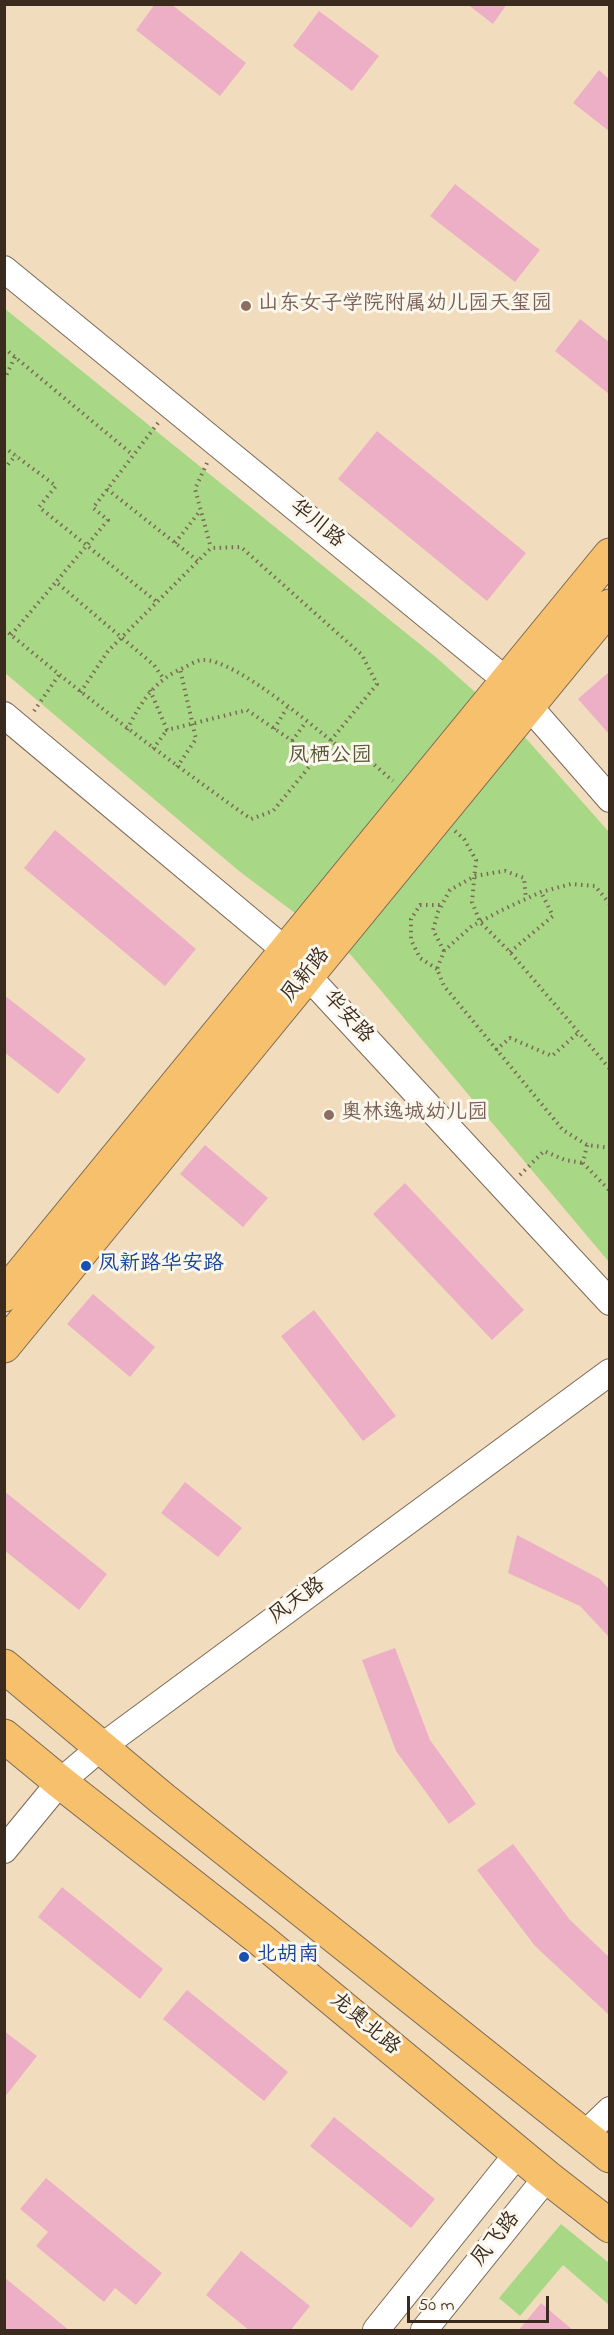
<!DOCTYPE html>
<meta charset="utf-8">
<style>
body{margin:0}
#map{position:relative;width:614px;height:2335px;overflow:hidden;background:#f1ddbd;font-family:"Indie Flower",sans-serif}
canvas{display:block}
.frame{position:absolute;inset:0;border:6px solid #3b2a1e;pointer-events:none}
.scale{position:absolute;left:407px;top:2296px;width:142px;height:27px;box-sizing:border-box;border:3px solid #3b2a1e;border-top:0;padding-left:8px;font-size:18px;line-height:21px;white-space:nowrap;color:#3b2a1e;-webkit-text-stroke:4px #fbf7ec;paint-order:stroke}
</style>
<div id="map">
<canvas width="614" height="2335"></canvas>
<div class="frame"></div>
<div class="scale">50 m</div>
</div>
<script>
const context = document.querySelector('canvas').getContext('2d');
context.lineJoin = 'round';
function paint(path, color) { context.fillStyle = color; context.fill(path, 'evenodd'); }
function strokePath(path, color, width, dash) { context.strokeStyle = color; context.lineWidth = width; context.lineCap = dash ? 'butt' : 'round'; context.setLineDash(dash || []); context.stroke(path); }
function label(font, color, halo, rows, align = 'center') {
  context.font = font + ' "Indie Flower","LXGW WenKai TC",sans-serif'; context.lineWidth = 6; context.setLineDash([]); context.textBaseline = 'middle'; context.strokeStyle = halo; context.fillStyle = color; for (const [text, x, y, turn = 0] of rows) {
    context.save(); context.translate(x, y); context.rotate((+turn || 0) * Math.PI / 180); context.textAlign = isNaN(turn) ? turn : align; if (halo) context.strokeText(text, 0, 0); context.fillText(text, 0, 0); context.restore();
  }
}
paint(new Path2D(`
 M4,308L437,658L523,735L609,832V1262L351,955L239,871L5,673Z
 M561,2224L609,2263V2305L563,2265L520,2316L499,2298Z`), '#a8d885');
paint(new Path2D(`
 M155,4H171L246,63L220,96L136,30Z
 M467,4H507L493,24Z
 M319,11L379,56L352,91L293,46Z
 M599,70L609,79V131L573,103Z
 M455,184L540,250L515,282L430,216Z
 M580,319L609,342V394L555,351Z
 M377,431L526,553L487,601L338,479Z
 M609,672V734L578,699Z
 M55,830L196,949L165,986L24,868Z
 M4,995L86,1059L58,1094L4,1052Z
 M205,1145L268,1198L243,1227L180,1174Z
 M405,1183L524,1310L492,1340L373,1214Z
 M93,1294L155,1347L130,1377L67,1324Z
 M314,1310L396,1416L363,1441L281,1336Z
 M185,1482L242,1528L218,1557L161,1513Z
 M4,1491L107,1574L79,1610L4,1550Z
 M517,1535L600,1579L609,1589V1637L580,1606L508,1573Z
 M395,1648L430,1740L476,1804L449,1824L396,1751L362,1660Z
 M513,1844L570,1920L609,1957V2015L535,1946L477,1870Z
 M62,1887L163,1969L140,1999L38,1917Z
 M187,1990L288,2072L264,2101L163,2019Z
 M4,2031L37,2056L4,2098Z
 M334,2117L435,2199L411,2228L310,2146Z
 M46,2178L162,2273L136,2305L115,2288L104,2302L36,2246L48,2232L20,2209Z
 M241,2251L310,2306L290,2331H250L206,2295Z
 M4,2277L70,2331H4Z
 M541,2303L574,2331H518Z`), '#edafc6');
const minor = new Path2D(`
 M4,269L507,681L610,799
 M4,715L279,945L610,1302
 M4,1850L60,1782L100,1748L610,1372
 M584,2135L610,2110
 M376,2330L518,2153
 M424,2330L547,2177`);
const major = new Path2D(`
 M4,1295L610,555
 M4,1346L610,606
 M4,1666L164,1800L610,2156
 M4,1736L60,1782L260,1939L547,2177L610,2226`);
strokePath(minor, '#7b6956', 28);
strokePath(major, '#7b6956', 35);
strokePath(new Path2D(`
 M4,348L133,455
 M4,380L15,357
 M158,423L93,508L108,520L56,582L154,665L163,678
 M4,447L56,486L39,507L157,602
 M207,463L195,489L211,548
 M4,469L16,455
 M107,489L198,561
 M175,543L200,511
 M4,629C84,696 166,759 251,819L273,811L377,684L362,655L241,547L211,548L108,651L80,693
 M11,635L56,582
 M150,690L167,730L247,710L316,757
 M34,711L59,675
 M274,729L287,708
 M127,730C141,701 155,680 185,667C190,665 197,660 202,660C235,657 327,738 355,760L370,761L393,781
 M292,741L306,722
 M153,749L167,730
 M177,767L196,739L180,669
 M455,831L464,839L476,860L472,902L480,922L510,952L610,1069
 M610,904L595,886L571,884L541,892L502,910L472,926L444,951L437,969L444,986L563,1130L587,1145L610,1148
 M444,951L433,930L438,912L450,890L475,876L505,871L524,878L526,899
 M510,952L553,916L541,892
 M437,969L420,958L411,940V919L420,905H441
 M496,1050L510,1038L552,1056L578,1033
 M587,1145L583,1163L610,1191
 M520,1175L544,1151L565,1160L583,1163`), '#7b6956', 4, [1.5, 4.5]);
strokePath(minor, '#fff', 26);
strokePath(major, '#f7c06c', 33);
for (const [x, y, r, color] of [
 [246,306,6,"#8d6e63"],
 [329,1115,6,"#8d6e63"],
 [86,1266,6,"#1a4fb4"],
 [244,1957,6,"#1a4fb4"]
]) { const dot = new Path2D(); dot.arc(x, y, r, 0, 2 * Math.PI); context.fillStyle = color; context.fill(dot); strokePath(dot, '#fbf7ec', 2); }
label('21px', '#785e54', '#fbf7ec', [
 ["山东女子学院附属幼儿园天玺园",258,306],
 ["奥林逸城幼儿园",341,1115]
], 'left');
label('21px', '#3b2a1e', '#fbf7ec', [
 ["华川路",316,525,39],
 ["凤新路",307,976,-51],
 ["华安路",347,1018,47],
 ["风天路",298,1602,-36],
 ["龙奥北路",364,2025,40],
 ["凤飞路",497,2240,-51]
]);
label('21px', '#565638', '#fbf7ec', [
 ["凤栖公园",330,758]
]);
label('21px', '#164399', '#fbf7ec', [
 ["凤新路华安路",98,1266],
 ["北胡南",256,1957]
], 'left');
</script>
